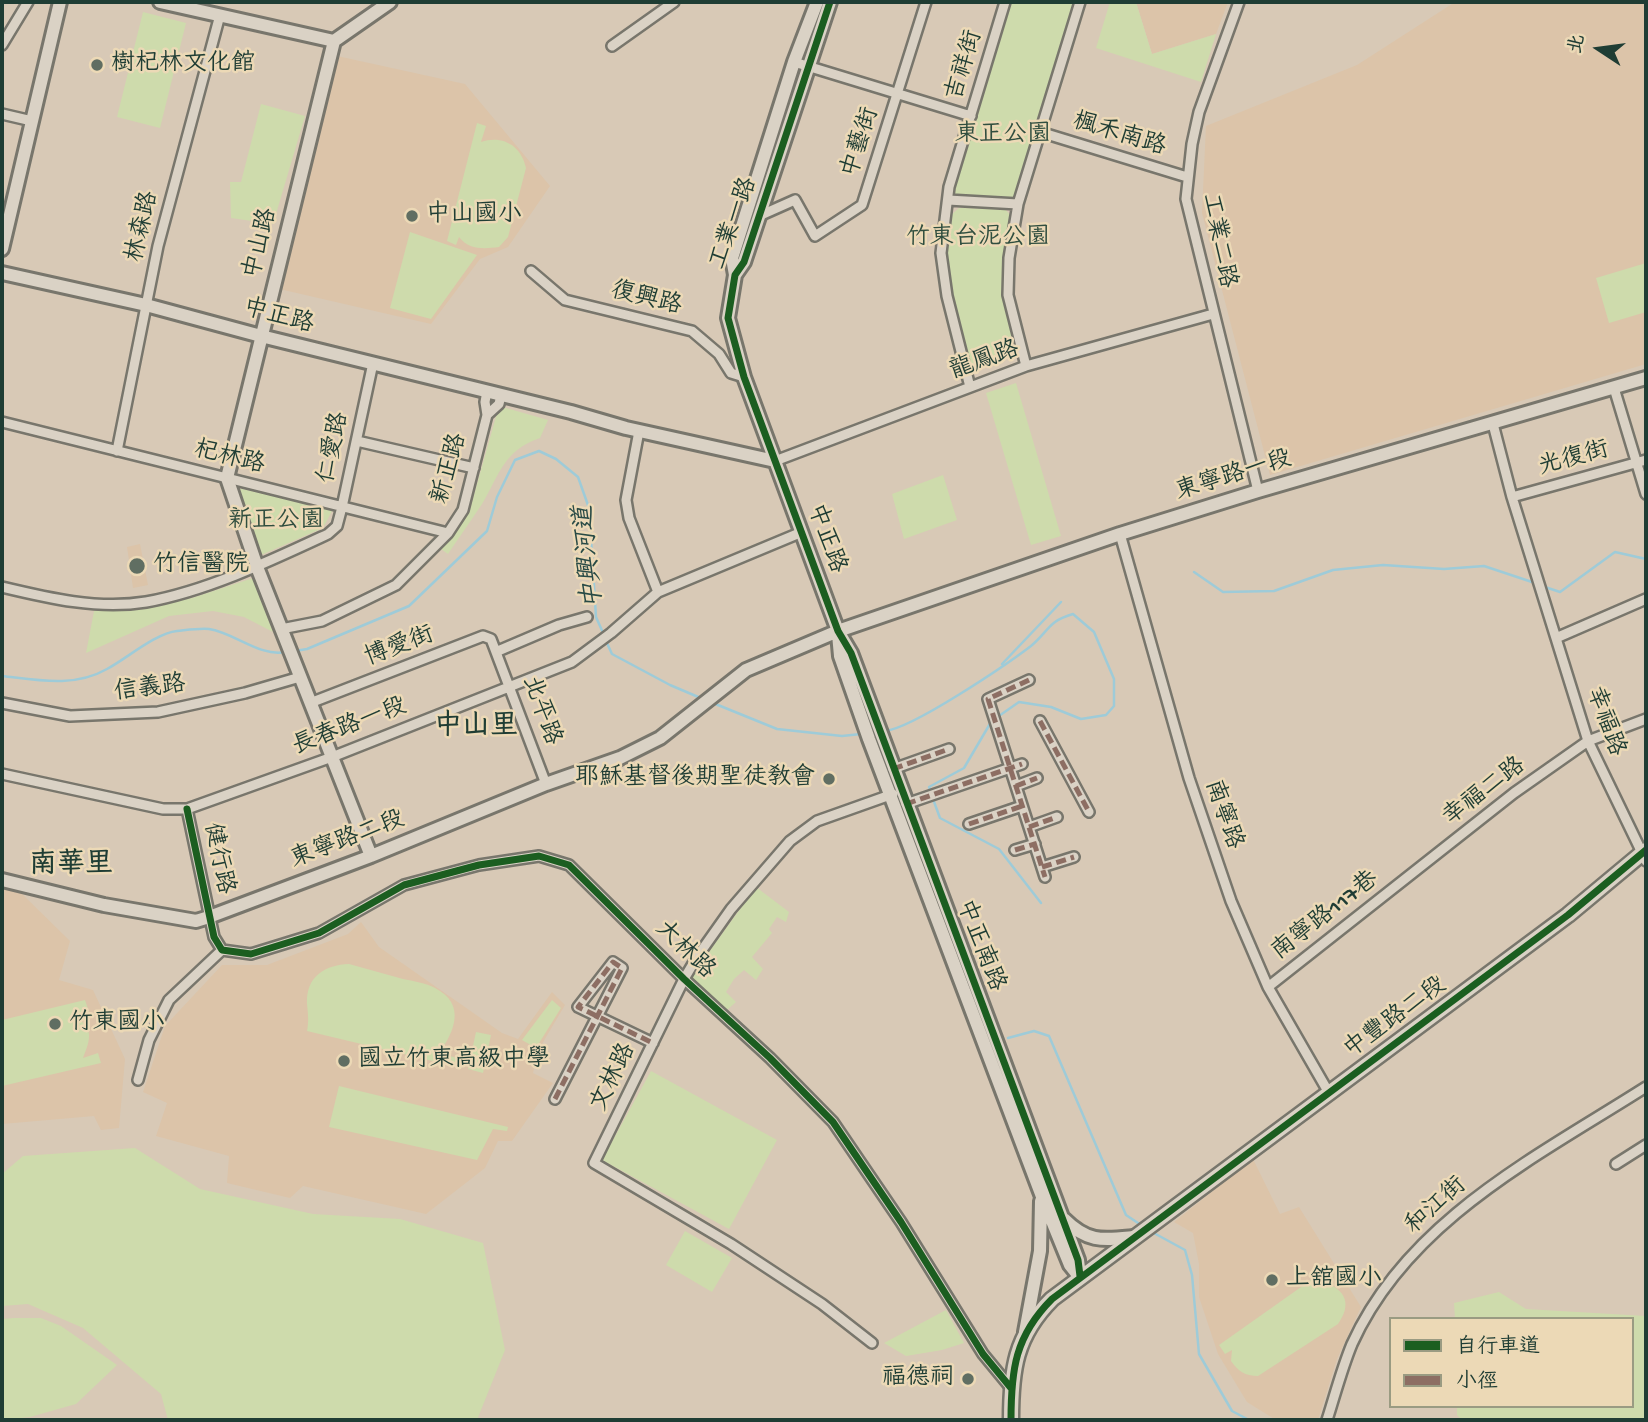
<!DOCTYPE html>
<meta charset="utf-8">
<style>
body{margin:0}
#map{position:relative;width:1648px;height:1422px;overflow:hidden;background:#d8c9b6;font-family:"Gochi Hand","LXGW WenKai TC",sans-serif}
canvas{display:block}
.frame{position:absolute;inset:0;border:4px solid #1f3d34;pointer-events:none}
.legend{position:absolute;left:1389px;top:1317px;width:245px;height:91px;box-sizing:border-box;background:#ecd9b6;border:2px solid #9a9b82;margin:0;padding:9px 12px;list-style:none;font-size:21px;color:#1f3d34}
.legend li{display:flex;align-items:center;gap:14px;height:35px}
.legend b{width:35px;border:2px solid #9a9b82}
.north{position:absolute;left:1564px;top:14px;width:70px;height:70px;-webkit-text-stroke:5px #ecd9b6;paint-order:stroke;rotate:283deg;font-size:19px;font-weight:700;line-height:28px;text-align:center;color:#1f3d34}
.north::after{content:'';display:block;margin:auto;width:24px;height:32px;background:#1f3d34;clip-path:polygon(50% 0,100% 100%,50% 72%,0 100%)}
</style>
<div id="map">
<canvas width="1648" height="1422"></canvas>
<div class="frame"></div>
<ul class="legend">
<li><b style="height:9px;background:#1b5e20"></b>自行車道</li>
<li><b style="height:9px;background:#8d6e63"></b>小徑</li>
</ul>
<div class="north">北</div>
</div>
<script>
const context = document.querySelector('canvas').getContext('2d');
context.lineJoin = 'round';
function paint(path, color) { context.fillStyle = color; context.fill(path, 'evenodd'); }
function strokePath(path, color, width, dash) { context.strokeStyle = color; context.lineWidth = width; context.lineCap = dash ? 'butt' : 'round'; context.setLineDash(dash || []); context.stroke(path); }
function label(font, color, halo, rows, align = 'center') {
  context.font = font + ' "Gochi Hand","LXGW WenKai TC",sans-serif'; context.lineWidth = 5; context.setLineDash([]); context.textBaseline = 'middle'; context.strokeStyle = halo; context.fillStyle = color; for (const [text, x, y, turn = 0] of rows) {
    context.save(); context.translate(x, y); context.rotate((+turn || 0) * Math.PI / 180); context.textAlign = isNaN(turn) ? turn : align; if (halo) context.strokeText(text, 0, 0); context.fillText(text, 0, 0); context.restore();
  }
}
paint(new Path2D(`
 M1136,2H1228L1216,34L1152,54Z
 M1455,2H1646V364L1270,475L1202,213L1206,126L1357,65Z
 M337,56L465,84L550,186L508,247L480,259L431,324L275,288Z
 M140,544L148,585L133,588L127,547Z
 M2,885L16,888L70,941L59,980L93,990L125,1059L119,1128L101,1130L94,1116L2,1124Z
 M361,922L379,947L502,1033L518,1039L552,992L565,1005L539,1049L533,1073L553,1083L512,1141H498L485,1168L426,1214L303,1186L290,1198L227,1183L229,1156L156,1136L167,1103L143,1092L165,1026L222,965H267L348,934Z
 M1253,1159L1280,1214L1299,1207L1361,1307L1337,1359L1318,1420H1276L1247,1402L1218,1354L1199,1297V1264L1193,1233L1174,1222Z`), '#dcc4a9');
paint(new Path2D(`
 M1010,2H1076L1017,199L951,197Z
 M1110,2H1136L1152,54L1216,34L1201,82L1096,48Z
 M143,12L186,23L160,128L117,117Z
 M261,104L305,116L273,224L231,218L230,182H241Z
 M477,123L486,126L481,142C502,135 521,145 526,168L508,237L499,247C484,249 469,250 459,237L456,245L447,241Z
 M959,208L1005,209L1012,217L1004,272V296L1017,353L971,368L952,290L946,254L950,216Z
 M410,232L477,255L431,319L390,308Z
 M1646,263V312L1609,323L1596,278Z
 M1016,383L1061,536L1031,545L986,393Z
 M499,406L548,420L540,438C503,451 500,474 482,504C471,521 459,537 448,554L441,549L455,533L470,509Z
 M943,475L957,520L904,539L892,494Z
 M238,488L333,509L323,528L261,555Z
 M253,578L273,632L244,617L213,611L169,616L86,653L94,611L145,607L192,598Z
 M756,887L789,912L786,922L777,917L769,929L772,933L752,957L763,969L756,980L744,970L734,979L726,992L736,1002L727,1010L690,978Z
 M349,964C367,969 385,974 403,979C413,981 426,983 435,988C466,1004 455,1031 439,1053L464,1060L462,1068L307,1031C309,1021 308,1014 307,1004C306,976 325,965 349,964Z
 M85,1000L89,1012L74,1016C94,1028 91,1038 83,1058L98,1053L101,1063L2,1086V1020Z
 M552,1000L561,1008L536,1048L522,1040Z
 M476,1032L491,1035L483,1073L468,1069Z
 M651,1071L777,1140L729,1229L602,1160Z
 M339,1086L508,1127L507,1131L493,1129L477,1160L329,1127Z
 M135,1148L200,1189L313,1214L400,1219L483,1243L505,1350L477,1420H168L161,1394L83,1328L28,1304L2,1306V1174L23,1156Z
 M685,1231L732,1258L712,1292L666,1265Z
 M1328,1268L1334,1276L1324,1282C1346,1290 1352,1304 1338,1324L1258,1376C1245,1376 1238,1371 1231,1361L1232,1350L1225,1354L1219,1345Z
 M1499,1292L1526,1309L1646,1316V1420H1462L1457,1415V1406H1632V1319H1455L1454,1303Z
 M946,1310L964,1343L942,1350L906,1356L884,1343Z
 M14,1318H41L61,1326L117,1365L76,1404L30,1417L2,1420V1319Z`), '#cedbac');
strokePath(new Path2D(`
 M1194,572L1223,592L1274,591L1333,570L1383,565L1444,569L1484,566L1535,583
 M1542,586L1560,592L1615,552L1646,559
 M606,641L612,654L670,685L703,699
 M295,651L307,649L409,606L487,531L497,497L515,460L539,451L556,459L578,477L589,508L596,617L604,635
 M1002,664L1061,602
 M2,676C37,680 74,688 107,669C126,659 156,633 177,631C187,630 200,628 209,629C235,633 260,657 285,652
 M713,703L777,729L842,736L861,734
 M885,731C913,728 1006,665 1031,646C1049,631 1048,621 1073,614L1094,632L1114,679V706L1106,715L1081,719L1051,707L1019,702L996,718
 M931,792L929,787L964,768L991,722
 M933,799L940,818L999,849L1041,903
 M1008,1038L1034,1031L1049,1036L1126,1215L1141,1225
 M1152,1232L1185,1250L1192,1275L1199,1354L1232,1411L1249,1420`), '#9ecbd8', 2.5);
const street = new Path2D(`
 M1239,2L1199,112L1192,144L1186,199L1258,491
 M2,45L28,2
 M612,46L674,2
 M794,62L971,116
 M2,114L32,121
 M1040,132L1187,177
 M948,200L1018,204
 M759,216L795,200L815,236L862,205L926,2
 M531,271L565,300L692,331L719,354L731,373L744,377
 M1026,366L1008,295L1009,258L1018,204L1080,2
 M970,387L947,296L941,253L949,187L1005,2
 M1614,388L1646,494
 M487,415L499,404L501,395
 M2,422L448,533
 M1493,424L1512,497L1588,741L1646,861
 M639,431L626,500L629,518L658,592
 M357,441L474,468
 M117,451L158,246L220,15
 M775,461L1026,366L1213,314
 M1512,497L1646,460
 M1120,534L1189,778L1231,901L1268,987L1329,1093
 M2,587C48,598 98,610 146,602C207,591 272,560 328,534L337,526L342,507L373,363
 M281,629L322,621L396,585L448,533L463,510L487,415L485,402L487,391
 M1556,638L1646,599
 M498,651L559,625L587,617
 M1029,680L988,699L1045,877
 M2,703L70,716L158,712L245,693L300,677
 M310,703L483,636L491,639L546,784
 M1040,721L1089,812
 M893,769L949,749
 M2,774L163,809H187L332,757L572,662L611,633L658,592L802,532
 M1016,786L1037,778
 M906,804L1022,764
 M187,809L214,937L222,950L251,954L319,933L404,885L479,865L539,856L569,865L684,979L770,1058L833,1122L901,1222L983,1354L1011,1388
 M969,824L1022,806
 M1029,827L1057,817
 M1015,850L1035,844
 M1042,867L1074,857
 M1268,987L1514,793L1588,741L1646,719
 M138,1080L149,1040L169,1000L222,950
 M555,1099L622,968L613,962L578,1007L653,1043
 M1616,1164L1646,1145
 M872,1343L822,1304L731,1244L594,1163L684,979L697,957L731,909L790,841L817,821L893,794
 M1327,1420C1335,1395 1342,1368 1352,1344C1408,1220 1538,1156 1646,1087`);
const secondary = new Path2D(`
 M160,2L334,41
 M830,2L744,262L735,275L728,318L744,377L838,631L851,653L1078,1260L1080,1276
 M2,249L60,2
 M2,273L146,305L261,336L571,412L626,428L775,461
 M735,275L732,258L794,62L817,2
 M838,634L840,656L869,739L1041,1194L1070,1265L1078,1275
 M371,856L257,567L227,478L334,41L390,2
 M2,880L104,905L196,921L209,917L371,856L546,784L620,758L660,738L746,670L838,631L1120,534L1258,491L1646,378
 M1064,1219C1088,1243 1103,1240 1134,1237
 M1025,1332L1040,1251L1041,1201`);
const primary = new Path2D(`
 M1011,1420C1011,1370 1015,1336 1052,1299L1568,915L1646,850`);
strokePath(street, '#78766c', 14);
strokePath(secondary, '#78766c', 18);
strokePath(primary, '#78766c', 19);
strokePath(street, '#dad2c5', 9);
strokePath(secondary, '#dad2c5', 12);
strokePath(primary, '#dad2c5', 14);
strokePath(new Path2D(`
 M1029,680L988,699L1045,877
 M1040,721L1089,812
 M893,769L949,749
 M1016,786L1037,778
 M906,804L1022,764
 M969,824L1022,806
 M1029,827L1057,817
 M1015,850L1035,844
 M1042,867L1074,857
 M555,1099L622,968L613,962L578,1007L653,1043`), '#8d6e63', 5, [10, 5]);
strokePath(new Path2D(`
 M830,2L744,262L735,275L728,318L744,377L838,631L851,653L1078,1260L1080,1276
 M187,809L214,937L222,950L251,954L319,933L404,885L479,865L539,856L569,865L684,979L770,1058L833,1122L901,1222L983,1354L1011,1388
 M1011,1420C1011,1370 1015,1336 1052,1299L1568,915L1646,850`), '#1b5e20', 7);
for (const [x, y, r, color] of [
 [97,65,7,"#606e62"],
 [412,216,7,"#606e62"],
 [137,566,9,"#606e62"],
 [829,779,7,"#606e62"],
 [55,1024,7,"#606e62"],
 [344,1061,7,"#606e62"],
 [1272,1280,7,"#606e62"],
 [968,1379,7,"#606e62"]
]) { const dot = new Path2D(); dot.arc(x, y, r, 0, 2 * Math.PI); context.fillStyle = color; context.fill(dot); strokePath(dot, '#ecd9b6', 2.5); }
label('24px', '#1f3d34', '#ecd9b6', [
 ["樹杞林文化館",111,65],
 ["中山國小",426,216],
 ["竹信醫院",153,566],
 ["耶穌基督後期聖徒教會",815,779,"right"],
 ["竹東國小",69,1024],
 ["國立竹東高級中學",358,1061],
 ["上舘國小",1286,1280],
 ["福德祠",954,1379,"right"]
], 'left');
label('24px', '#1f3d34', '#ecd9b6', [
 ["吉祥街",966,66,-73],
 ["楓禾南路",1119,136,17],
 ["中藝街",862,143,-72],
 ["工業一路",735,224,-70],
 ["林森路",144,227,-77],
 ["工業二路",1217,241,79],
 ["中山路",262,244,-76],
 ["復興路",646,300,14],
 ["中正路",278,318,15],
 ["龍鳳路",985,362,-20],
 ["仁愛路",335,448,-78],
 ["杞林路",229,459,14],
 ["光復街",1574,460,-15],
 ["新正路",451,469,-74],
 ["東寧路一段",1234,477,-17],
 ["中正路",825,539,70],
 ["博愛街",400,648,-21],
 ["信義路",150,690,-7],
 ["北平路",540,711,70],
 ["幸福路",1604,722,70],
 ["長春路一段",350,728,-21],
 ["幸福二路",1485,793,-37],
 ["南寧路",1222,815,71],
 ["東寧路二段",348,841,-21],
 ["健行路",217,859,78],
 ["南寧路117巷",1326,917,-38],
 ["中正南路",979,946,69],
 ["大林路",684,951,44],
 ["中豐路二段",1396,1019,-36],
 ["文林路",615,1078,-64],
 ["和江街",1437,1207,-42]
]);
label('24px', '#304e3f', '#ecd9b6', [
 ["東正公園",1003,136],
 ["竹東台泥公園",978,239],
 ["新正公園",276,522]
]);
label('italic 26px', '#294b46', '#ecd9b6', [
 ["中興河道",591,557,-96]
]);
label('bold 28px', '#1f3d34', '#ecd9b6', [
 ["中山里",476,729],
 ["南華里",71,867]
]);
</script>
